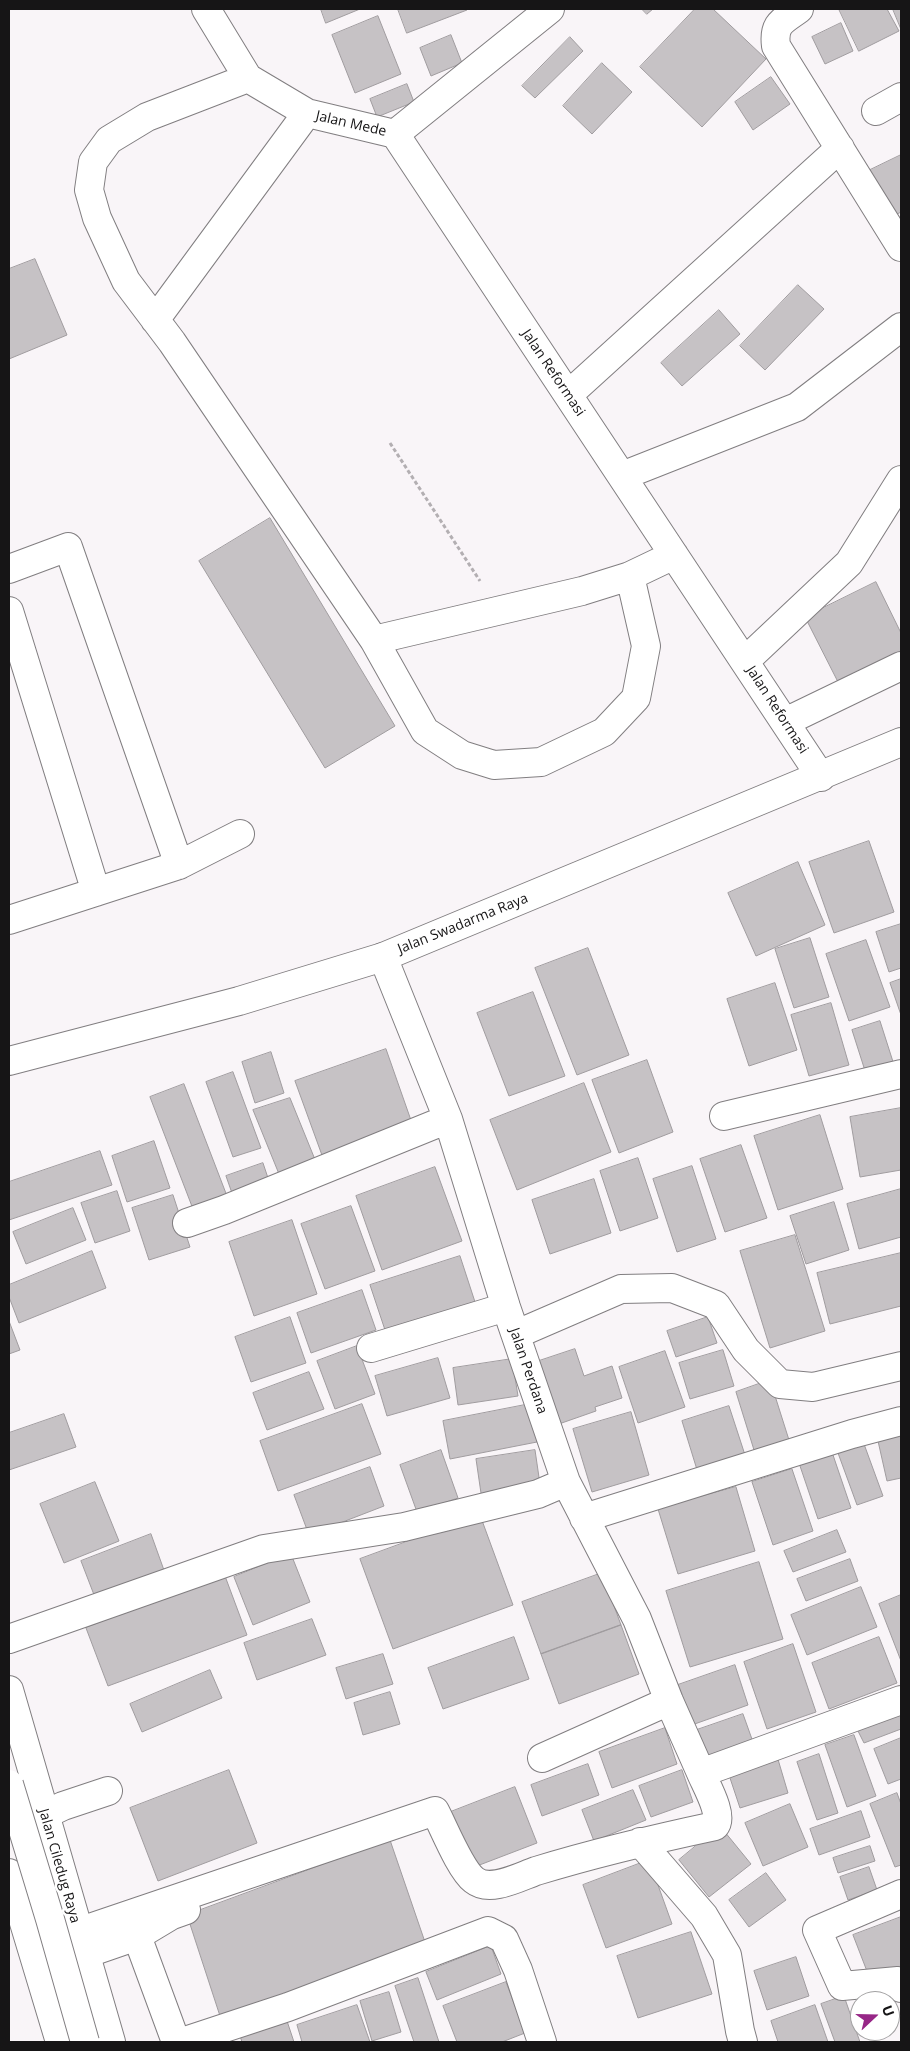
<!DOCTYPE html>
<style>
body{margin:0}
#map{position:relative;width:910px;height:2051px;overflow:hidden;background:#f9f5f8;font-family:"Open Sans",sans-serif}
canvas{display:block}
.frame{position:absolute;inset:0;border:10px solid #161516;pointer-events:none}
.north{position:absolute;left:850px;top:1991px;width:50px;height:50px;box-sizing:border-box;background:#fff;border:1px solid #a2a1a2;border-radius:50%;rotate:69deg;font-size:14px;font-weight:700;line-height:20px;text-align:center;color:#161516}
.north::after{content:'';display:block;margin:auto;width:18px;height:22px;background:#972787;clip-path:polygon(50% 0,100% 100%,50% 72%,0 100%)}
</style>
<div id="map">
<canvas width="910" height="2051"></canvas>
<div class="frame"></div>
<div class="north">U</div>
</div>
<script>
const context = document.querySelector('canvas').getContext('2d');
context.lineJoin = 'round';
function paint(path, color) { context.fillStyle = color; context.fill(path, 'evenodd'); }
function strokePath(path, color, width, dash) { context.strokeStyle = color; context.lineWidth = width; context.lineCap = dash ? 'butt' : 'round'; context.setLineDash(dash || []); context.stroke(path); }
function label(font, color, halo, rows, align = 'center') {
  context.font = font + ' "Open Sans",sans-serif'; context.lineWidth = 5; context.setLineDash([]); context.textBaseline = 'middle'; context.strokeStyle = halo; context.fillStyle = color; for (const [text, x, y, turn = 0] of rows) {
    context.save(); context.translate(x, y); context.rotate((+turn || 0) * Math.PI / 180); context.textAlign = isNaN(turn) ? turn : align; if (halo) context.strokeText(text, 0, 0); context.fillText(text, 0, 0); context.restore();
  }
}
const building = new Path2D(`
 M321,9H360L326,23Z
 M398,9H467V10L407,33Z
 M642,9H653L647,14Z
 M695,9H713L766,59L702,127L640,67Z
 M839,9H887L899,31L859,51Z
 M893,9H901V29Z
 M378,16L401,74L355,93L332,35Z
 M841,23L853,51L825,64L812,37Z
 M451,35L462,63L431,76L420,48Z
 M570,37L583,51L535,98L522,86Z
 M602,63L632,92L592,134L563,106Z
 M771,77L790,104L753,130L735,102Z
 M407,84L414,102L377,117L370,99Z
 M901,155V212L888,219L866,172Z
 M35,259L67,335L9,359V269Z
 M798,285L824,309L765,370L740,346Z
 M719,310L740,334L682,386L661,363Z
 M270,518L395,726L325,768L199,561Z
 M876,582L901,633V651L838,682L805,617Z
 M869,841L894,912L834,933L809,862Z
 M798,862L825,925L756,956L728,893Z
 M901,924V968L889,972L876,932Z
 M810,938L829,997L794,1008L775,949Z
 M866,940L890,1007L849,1021L826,954Z
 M588,948L629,1055L577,1075L535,968Z
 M901,979V1015L890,983Z
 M775,983L797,1050L749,1066L727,999Z
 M533,992L565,1076L509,1096L477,1013Z
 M831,1003L849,1065L809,1076L791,1015Z
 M880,1021L895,1068L867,1077L852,1030Z
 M386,1049L413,1126L323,1158L295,1081Z
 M271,1052L284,1093L255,1103L242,1062Z
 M647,1060L673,1132L619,1153L592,1080Z
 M233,1072L261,1148L233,1157L206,1082Z
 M584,1083L611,1152L517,1190L490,1120Z
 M184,1084L227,1196L193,1209L150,1097Z
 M290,1098L316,1162L279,1174L253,1110Z
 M901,1108V1170L860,1177L850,1117Z
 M820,1115L843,1189L778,1210L754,1136Z
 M154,1141L170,1188L127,1202L112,1156Z
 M741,1145L767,1218L725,1232L700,1159Z
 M100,1151L112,1185L9,1220V1182Z
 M638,1158L658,1218L620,1231L600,1171Z
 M263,1163L270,1184L233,1196L226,1176Z
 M692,1166L716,1239L677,1252L653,1179Z
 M435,1167L462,1241L382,1270L356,1196Z
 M594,1179L611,1233L550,1254L532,1200Z
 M901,1189V1237L859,1249L847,1204Z
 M117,1191L130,1231L95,1243L81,1203Z
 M173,1195L190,1247L149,1260L132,1208Z
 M834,1202L849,1250L806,1264L790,1216Z
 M351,1206L375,1271L325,1289L301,1224Z
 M73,1208L86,1240L26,1264L13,1232Z
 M292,1220L317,1294L254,1316L229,1242Z
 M795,1235L825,1331L770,1348L740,1251Z
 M92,1251L106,1288L19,1323L9,1297V1285Z
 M901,1253V1306L830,1324L817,1273Z
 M460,1256L476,1305L386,1333L370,1285Z
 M362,1290L376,1330L311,1353L297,1313Z
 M290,1317L306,1363L251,1382L235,1337Z
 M708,1317L717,1343L676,1357L667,1331Z
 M9,1321L20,1350L9,1354Z
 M357,1346L375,1394L335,1409L317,1361Z
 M575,1349L584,1376L612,1366L622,1398L595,1407L596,1411L556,1425L536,1362Z
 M723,1350L734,1386L690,1399L679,1363Z
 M665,1351L685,1407L638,1423L619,1367Z
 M438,1358L450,1398L387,1416L375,1376Z
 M512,1359L518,1396L458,1405L453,1368Z
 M309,1372L324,1409L267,1430L253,1393Z
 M770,1380L789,1440L754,1450L736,1392Z
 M362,1404L381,1454L278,1491L260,1441Z
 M530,1404L537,1442L450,1459L443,1421Z
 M729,1406L746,1458L698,1473L682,1421Z
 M631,1412L649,1475L592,1492L573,1429Z
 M64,1414L76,1447L9,1470V1433Z
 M901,1435V1478L887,1481L878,1441Z
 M864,1444L883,1496L857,1505L838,1453Z
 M441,1450L458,1498L417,1512L400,1465Z
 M535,1450L541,1491L482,1500L476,1459Z
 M832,1452L851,1508L818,1519L799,1463Z
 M370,1467L384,1506L309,1535L294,1495Z
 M792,1469L813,1531L773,1545L752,1482Z
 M95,1482L119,1541L64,1563L40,1504Z
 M736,1487L755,1551L678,1574L658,1509Z
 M480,1515L513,1605L393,1649L360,1559Z
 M837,1530L846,1552L793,1572L784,1551Z
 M151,1534L165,1573L96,1600L81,1561Z
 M291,1554L310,1602L253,1625L234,1577Z
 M850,1559L858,1581L806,1601L797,1579Z
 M759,1562L783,1639L690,1667L666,1591Z
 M602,1573L621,1625L541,1654L522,1602Z
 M225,1576L247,1635L108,1686L86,1628Z
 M861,1587L877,1627L807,1655L791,1615Z
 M901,1595V1661L879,1604Z
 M312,1619L326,1655L257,1680L244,1643Z
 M621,1625L639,1674L559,1704L541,1654Z
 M514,1637L529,1679L443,1709L428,1668Z
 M879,1637L897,1683L829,1709L812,1663Z
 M793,1644L816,1712L767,1729L744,1662Z
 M383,1654L393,1684L346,1699L336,1668Z
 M735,1665L748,1705L689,1726L675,1686Z
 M210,1670L222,1698L142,1732L130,1704Z
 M390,1692L400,1724L363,1735L354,1703Z
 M901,1711V1729L864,1743L858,1731Z
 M743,1714L753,1742L701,1760L691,1732Z
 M665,1728L677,1764L612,1788L599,1752Z
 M854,1735L876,1796L847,1807L825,1745Z
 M901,1738V1779L888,1784L874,1749Z
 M819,1754L838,1813L817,1820L797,1762Z
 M777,1756L788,1793L740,1808L728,1772Z
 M588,1764L599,1795L542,1816L531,1785Z
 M229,1770L257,1843L158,1881L130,1808Z
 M682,1770L693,1802L651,1817L639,1786Z
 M515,1787L537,1843L469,1869L448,1813Z
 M633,1790L646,1820L594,1841L582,1810Z
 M897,1793L901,1804V1865L895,1867L870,1804Z
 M790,1804L808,1847L763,1866L745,1823Z
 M861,1811L870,1837L819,1855L810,1829Z
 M720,1826L751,1864L709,1897L679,1860Z
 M390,1840L426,1945L220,2016L187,1915Z
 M870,1846L875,1861L838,1873L833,1858Z
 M649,1860L672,1924L606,1948L583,1885Z
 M869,1867L877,1890L848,1900L840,1877Z
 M766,1873L786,1900L749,1927L729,1900Z
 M901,1917V1967L870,1979L853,1935Z
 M691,1932L712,1994L638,2018L617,1956Z
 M491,1946L501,1974L437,2000L426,1972Z
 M796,1957L809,1996L767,2010L754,1971Z
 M418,1978L439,2042H414L395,1986Z
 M506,1982L525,2033L502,2042H457L443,2006Z
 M389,1992L401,2032L372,2041L360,2001Z
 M844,1996L860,2042H835L821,2004Z
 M357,2005L370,2042H302L297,2025Z
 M815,2005L828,2042H778L771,2021Z
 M287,2021L294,2042H242L240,2036Z`);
paint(building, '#c6c2c5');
strokePath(building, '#a09c9f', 1);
const minor = new Path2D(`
 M206,9L248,78L307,113L395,134
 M550,9L395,134L821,777
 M799,9C783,21 773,23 776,46L901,247
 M248,78L147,117L109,140L93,162L89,190L97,218L126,281L172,342L374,640L425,731L462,755L494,765L541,762L604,732L636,698L646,646L630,576
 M876,111L901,97
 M155,320L307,113
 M568,395L840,148
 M622,476L797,407L901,327
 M9,569L68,547L179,865L9,920
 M9,611L96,892
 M374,640L582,591L630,576L674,555
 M745,661L849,563L901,480
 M785,722L901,666
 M179,865L240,834
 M383,957L448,1119L506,1307L566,1482L637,1619L669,1701L701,1773
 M724,1116L901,1074
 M187,1223L224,1210L448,1119
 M517,1334L621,1289L672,1288L716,1305L746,1350L780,1384L813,1387L901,1366
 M371,1348L506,1307
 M584,1518L852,1434L901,1421
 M9,1639L264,1549L404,1527L538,1494L566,1482
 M542,1758L669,1701
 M44,1815L63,1806L108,1791
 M640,1842L704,1916L727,1955L740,2031L743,2042
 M901,1894L817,1930L842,1986L898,1981L901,1988
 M78,1932L435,1811C444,1828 460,1869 474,1880C490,1893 519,1877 536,1871C595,1853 654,1839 715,1826C724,1816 706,1785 701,1773L901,1700
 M137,1936L176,2042
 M85,1954L137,1936L172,1915L186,1910
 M182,2042L288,2007L488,1931L504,1939L518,1970L542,2042`);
const major = new Path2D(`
 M9,1061L239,1001L383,957L901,742
 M9,1690L111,2042
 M9,1873L60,2042`);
strokePath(minor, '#817e80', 30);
strokePath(major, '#817e80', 30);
strokePath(new Path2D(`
 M390,443L480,581`), '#b3afb2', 3, [4, 2.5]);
strokePath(minor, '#fff', 28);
strokePath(major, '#fff', 28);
const minorBridge = new Path2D(`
 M9,1784L50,1919L85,2042`);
strokePath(minorBridge, '#817e80', 30, []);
strokePath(minorBridge, '#fff', 28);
label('14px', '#161516', '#fff', [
 ["Jalan Mede",351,124,13],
 ["Jalan Reformasi",553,373,56],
 ["Jalan Reformasi",777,710,57],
 ["Jalan Swadarma Raya",463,924,-22],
 ["Jalan Perdana",528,1371,71],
 ["Jalan Ciledug Raya",59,1866,74]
]);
</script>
